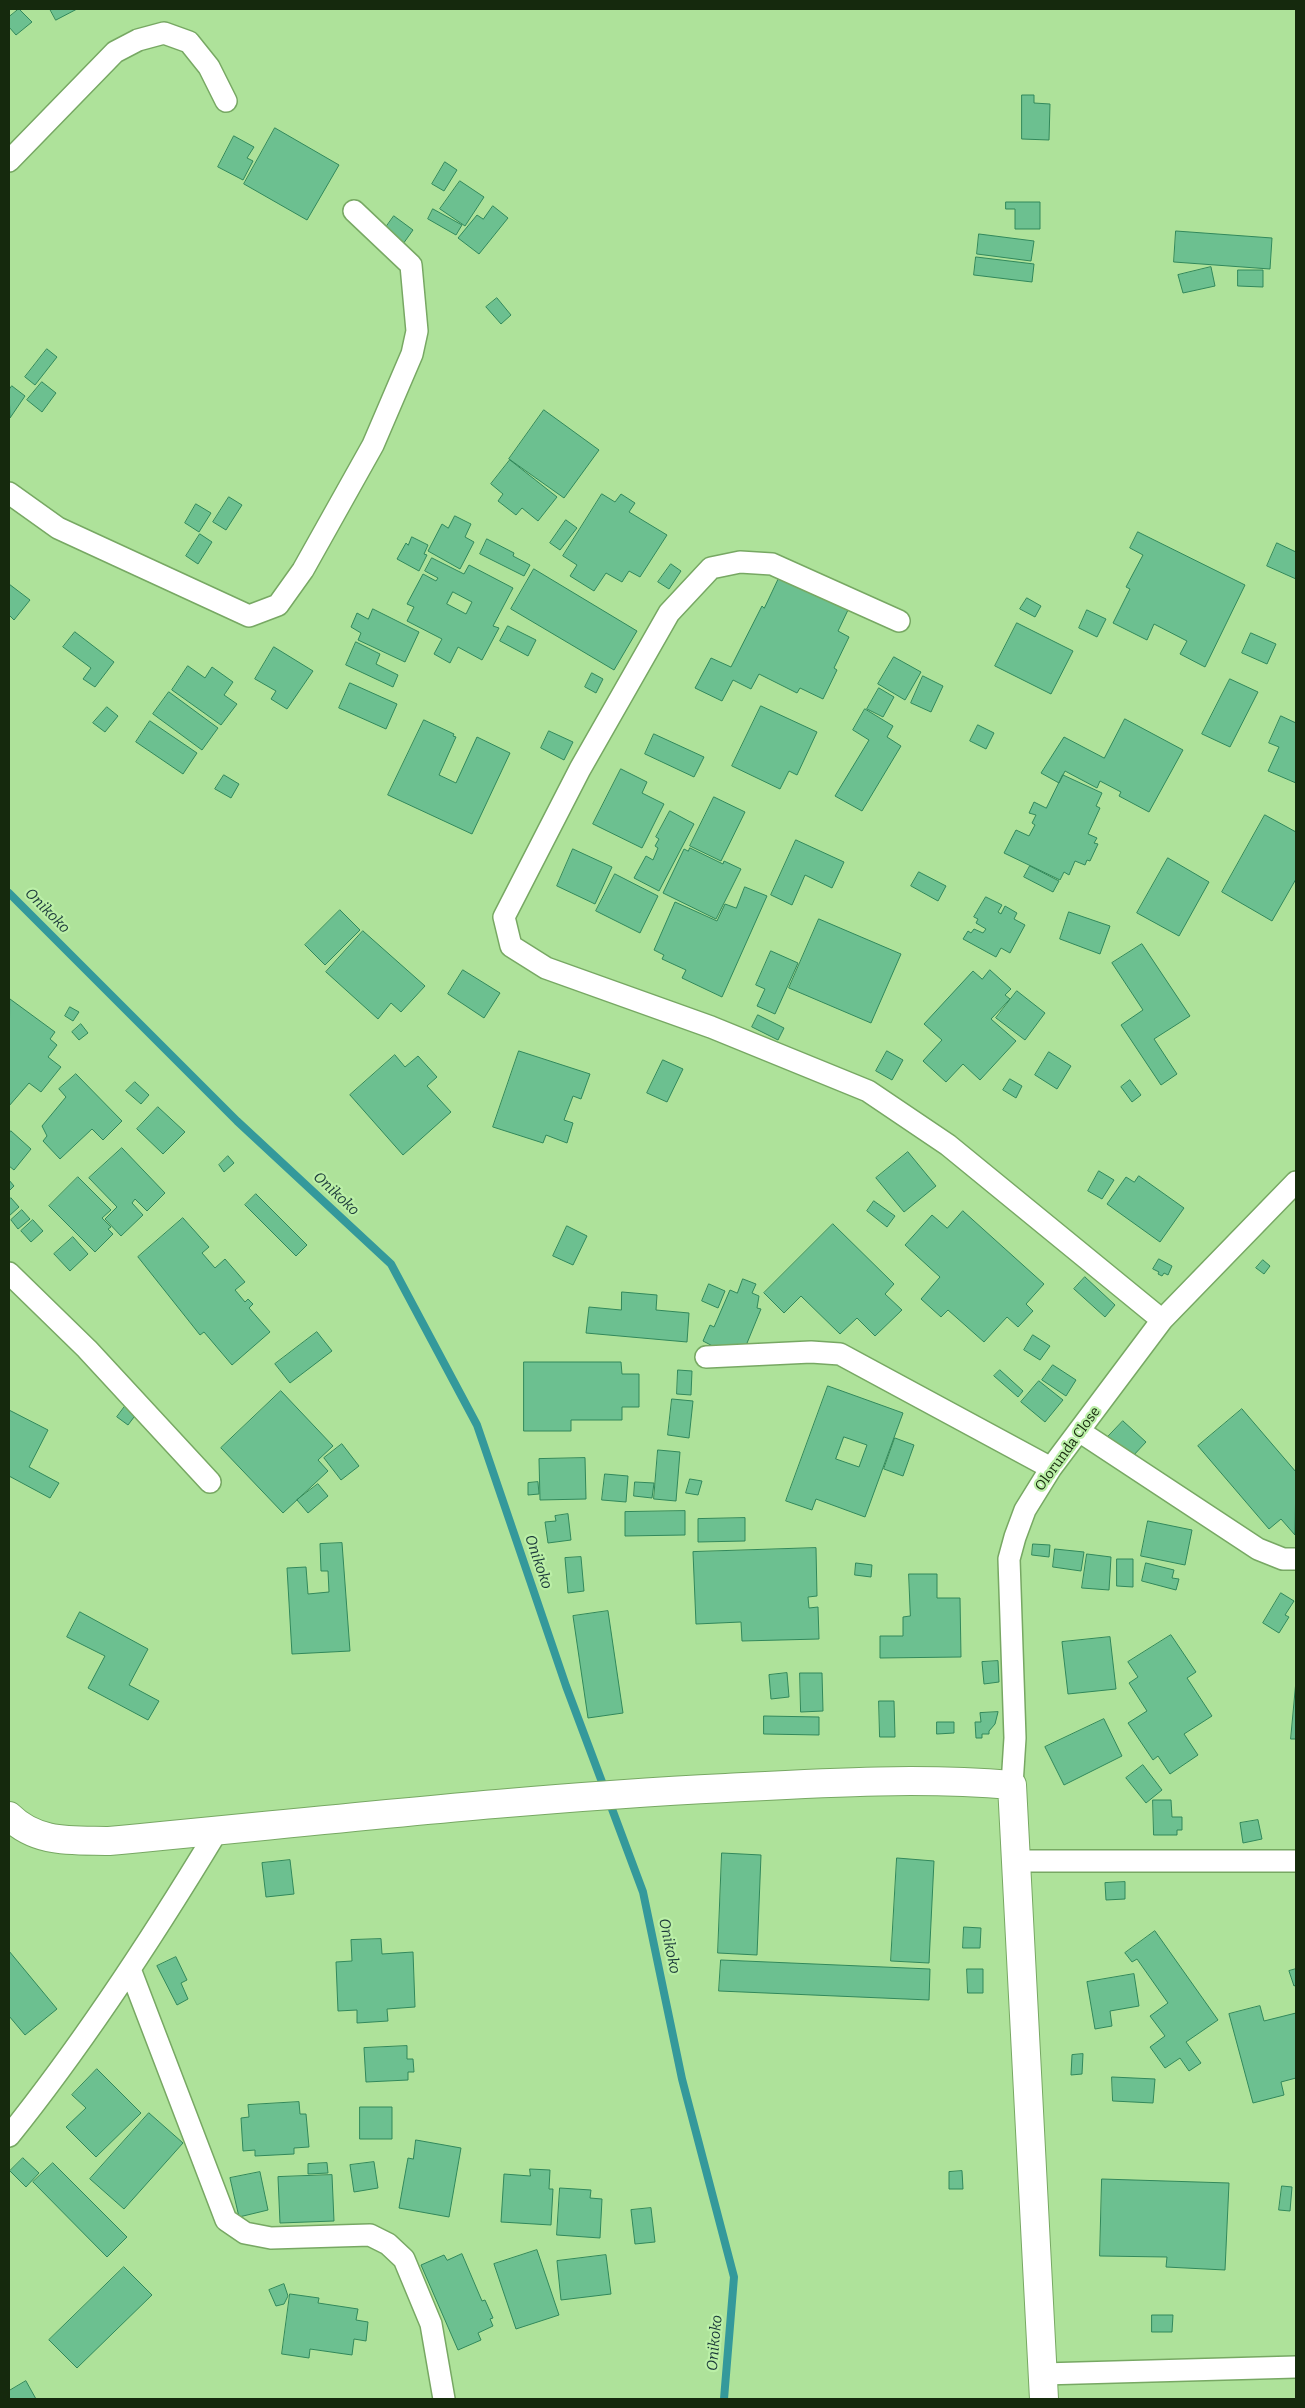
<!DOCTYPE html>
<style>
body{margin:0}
#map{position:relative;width:1305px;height:2408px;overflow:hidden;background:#aee29a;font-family:Bitter,serif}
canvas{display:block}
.frame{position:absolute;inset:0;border:10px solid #15290d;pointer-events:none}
</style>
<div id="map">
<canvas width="1305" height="2408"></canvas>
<div class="frame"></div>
</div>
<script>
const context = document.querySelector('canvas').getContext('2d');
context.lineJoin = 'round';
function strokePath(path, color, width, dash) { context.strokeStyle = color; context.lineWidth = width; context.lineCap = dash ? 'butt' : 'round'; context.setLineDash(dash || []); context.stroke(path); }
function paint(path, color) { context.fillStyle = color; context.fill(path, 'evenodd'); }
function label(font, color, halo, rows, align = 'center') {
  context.font = font + ' Bitter,serif'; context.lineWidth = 4.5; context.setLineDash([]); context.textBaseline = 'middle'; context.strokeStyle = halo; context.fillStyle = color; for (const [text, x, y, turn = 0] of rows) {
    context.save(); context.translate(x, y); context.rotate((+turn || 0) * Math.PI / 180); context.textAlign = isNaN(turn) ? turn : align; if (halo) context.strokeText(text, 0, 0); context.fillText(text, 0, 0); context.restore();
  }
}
strokePath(new Path2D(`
 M9,893L237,1121L391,1264L477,1425L566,1686L605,1790
 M609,1801L643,1892L682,2079L734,2277L724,2399`), '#34999b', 8);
const building = new Path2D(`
 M19,9L32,22L16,35L9,27V17Z
 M50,9H77L56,20Z
 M1022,95H1034V103L1050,104L1049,140L1022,139Z
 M275,128L339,165L307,220L244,184Z
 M234,136L254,147L247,158L253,161L243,180L218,167Z
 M445,162L457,170L444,191L432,184Z
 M460,181L484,197L465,226L440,209Z
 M1006,202H1040V229H1015V209H1006Z
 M493,206L508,218L479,254L458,238L477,215L483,219Z
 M433,209L462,225L456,235L428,219Z
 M394,216L413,230L403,244L384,230Z
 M1176,231L1272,238L1270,269L1174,262Z
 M979,234L1034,241L1031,261L977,254Z
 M976,257L1034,264L1032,282L974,275Z
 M1211,267L1215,286L1183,293L1178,275Z
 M1238,270H1263V287L1238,286Z
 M497,298L511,315L501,324L486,307Z
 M47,349L57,357L35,385L25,377Z
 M42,382L56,393L42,412L27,400Z
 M12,386L25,396L10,418L9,390Z
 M544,410L599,450L564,498L509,459Z
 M510,460L557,497L538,521L522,508L516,515L498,501L503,494L491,484Z
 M602,494L615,502L621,494L635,503L629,512L667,535L640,577L629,571L622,582L606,573L594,591L570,576L577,565L563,556Z
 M229,497L242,505L226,530L213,522Z
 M196,504L211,513L199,532L185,523Z
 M455,516L471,524L465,537L474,542L460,569L428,551L442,524L448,528Z
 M566,520L577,528L560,550L550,543Z
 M1138,532L1245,585L1205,667L1180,654L1187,641L1154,624L1147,640L1113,623L1130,589L1126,587L1143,555L1130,548Z
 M200,534L212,542L198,564L186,556Z
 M412,537L428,545L424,554L427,555L419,571L397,559L406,543L408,545Z
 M487,539L514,553L513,556L530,565L524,576L480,554Z
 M1277,543L1296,552V579L1267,566Z
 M432,558L464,574L469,565L513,588L493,626L499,628L482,660L458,647L450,663L434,654L442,639L407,621L414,607L407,604L423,574L436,581L438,578L425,571ZM453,592L472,602L466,614L447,604Z
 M671,564L681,571L669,589L658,582Z
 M534,569L637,631L614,670L511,609Z
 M780,576L848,610L838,631L849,637L834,668L837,670L823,699L800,688L797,693L759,674L751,689L733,680L722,701L695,688L711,658L731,667L762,606L764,608Z
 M9,584L30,600L14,620L9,615Z
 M1027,598L1041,606L1035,617L1020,609Z
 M373,609L419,632L405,662L358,640L361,633L351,627L357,613L368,619Z
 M1087,610L1106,619L1097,637L1079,628Z
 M1017,623L1073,651L1051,694L995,666Z
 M508,626L536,640L528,656L500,641Z
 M75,632L114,662L95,687L83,679L91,668L63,647Z
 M1251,633L1276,644L1267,664L1242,653Z
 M356,642L380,654L376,664L398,675L393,687L346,665Z
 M274,647L313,671L287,709L271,699L276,691L255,679Z
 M894,657L921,672L905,700L878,684Z
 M188,666L205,678L212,667L233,682L224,695L237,704L221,725L172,690Z
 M592,673L603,679L596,693L585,687Z
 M923,676L943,686L931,712L911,703Z
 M1230,679L1258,692L1230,747L1202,734Z
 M350,683L397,704L386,729L339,708Z
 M879,688L894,697L883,717L867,709Z
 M169,692L218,728L202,750L153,714Z
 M761,706L817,732L797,775L789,771L780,789L732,766Z
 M107,707L118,716L105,732L93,723Z
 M865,709L893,726L887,737L901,746L862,811L835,796L869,740L853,730Z
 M1281,716L1296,723V783L1268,771L1279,747L1269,743Z
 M1125,719L1183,750L1149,812L1119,796L1121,792L1100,781L1097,788L1065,771L1059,783L1041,773L1064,737L1104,758Z
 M424,720L454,734L453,736L456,737L439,775L456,783L477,737L510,753L472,834L388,795Z
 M150,721L197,753L183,774L136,742Z
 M978,725L994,733L986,749L970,741Z
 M549,731L573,742L564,760L541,748Z
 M654,734L704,757L694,777L645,754Z
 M621,769L647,782L642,793L664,804L642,848L593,824Z
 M224,775L239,784L231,798L215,789Z
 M1063,775L1102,793L1096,806L1100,808L1088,834L1097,838L1094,843L1098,844L1090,861L1087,860L1085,865L1075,861L1069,875L1064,872L1060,880L1004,853L1016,830L1029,836L1035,825L1032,823L1036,815L1029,813L1034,802L1046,808Z
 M714,797L745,812L721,861L690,846Z
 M670,811L694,824L659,891L634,878L646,856L653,860L658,848L655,846L659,839L656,837Z
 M1265,815L1296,832V879L1272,921L1222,892Z
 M796,840L844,862L832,888L805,875L792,905L771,895Z
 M690,848L723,864L724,861L741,869L716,919L663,893L684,849L688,851Z
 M573,849L612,867L595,904L557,886Z
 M1168,858L1209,882L1179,936L1137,913Z
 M1030,866L1059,881L1053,892L1024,877Z
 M919,872L946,886L938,901L911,886Z
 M615,874L658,896L640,933L596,911Z
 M745,887L767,896L722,997L682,978L686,970L662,959L664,955L654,950L675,902L717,921L725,904L736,908Z
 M986,897L1002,905L998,912L1001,914L1005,906L1017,913L1014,919L1025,925L1010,953L1001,948L996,957L963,939L968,931L971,933L974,929L983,933L986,929L976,923L978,919L974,917Z
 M340,910L360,930L325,965L305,945Z
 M1069,912L1110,926L1100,954L1060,939Z
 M819,919L901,954L871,1023L789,988Z
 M363,931L425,986L401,1012L391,1003L378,1019L326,972Z
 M1142,944L1190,1016L1154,1039L1177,1074L1161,1085L1121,1025L1143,1010L1112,963Z
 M771,951L798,963L775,1014L757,1006L765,989L756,985Z
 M463,970L500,993L484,1018L448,994Z
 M990,970L1011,989L1005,995L1010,999L991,1019L1016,1041L980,1080L963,1064L946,1082L923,1061L942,1040L924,1024L973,971L982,979Z
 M1017,991L1045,1013L1025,1040L996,1018Z
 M10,999L55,1032L50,1039L57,1045L48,1057L61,1067L41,1092L29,1083L9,1106Z
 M70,1007L79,1012L73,1021L65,1016Z
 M758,1015L784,1028L778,1040L752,1027Z
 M81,1024L88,1033L79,1040L72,1032Z
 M519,1051L590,1074L581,1099L573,1096L564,1120L573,1123L567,1143L546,1135L543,1143L493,1127Z
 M887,1051L903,1060L892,1080L876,1071Z
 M1049,1052L1071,1066L1057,1089L1035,1075Z
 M395,1055L405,1067L418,1056L437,1077L427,1086L451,1112L403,1155L350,1095Z
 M663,1060L683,1069L667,1102L647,1093Z
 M76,1074L122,1121L103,1140L92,1129L60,1159L43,1141L47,1136L42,1126L66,1097L59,1089Z
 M1010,1079L1022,1086L1016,1098L1003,1090Z
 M1130,1080L1141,1095L1132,1102L1121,1087Z
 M135,1082L149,1095L141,1104L126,1091Z
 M158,1107L185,1132L163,1154L137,1129Z
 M11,1131L31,1149L14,1170L9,1166V1134Z
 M122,1148L165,1193L147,1211L135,1199L132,1203L143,1215L121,1236L105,1219L117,1207L89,1178Z
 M908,1152L936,1186L904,1212L876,1178Z
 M228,1156L234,1163L224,1172L219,1165Z
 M1099,1171L1114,1180L1102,1199L1088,1191Z
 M1139,1176L1184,1208L1160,1242L1107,1204L1126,1177L1134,1182Z
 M78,1177L111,1210L102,1218L111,1227L108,1229L113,1234L95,1252L49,1206Z
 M9,1180L14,1186L9,1191Z
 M256,1194L307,1245L296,1256L245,1205Z
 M11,1198L19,1207L9,1216V1200Z
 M874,1201L895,1216L887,1227L867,1211Z
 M22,1210L30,1219L18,1229L11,1220Z
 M963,1211L1044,1284L1026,1304L1033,1311L1018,1327L1007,1317L984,1342L948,1310L941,1317L921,1299L940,1277L905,1245L932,1215L947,1228Z
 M183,1218L209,1247L202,1253L215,1268L225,1259L245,1282L235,1290L245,1302L248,1299L253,1304L249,1308L270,1332L232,1365L204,1332L200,1335L138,1257Z
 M33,1220L43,1231L31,1242L21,1231Z
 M833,1224L894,1284L885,1294L902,1310L875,1336L857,1318L840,1334L801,1296L784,1313L764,1293Z
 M567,1226L587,1236L573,1265L553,1256Z
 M73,1237L88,1254L70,1271L54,1254Z
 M1159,1259L1172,1266L1168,1275L1164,1273L1162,1276L1158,1274L1159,1272L1153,1269Z
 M1263,1260L1270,1266L1264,1274L1256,1268Z
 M1085,1277L1115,1305L1105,1317L1074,1289Z
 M743,1279L756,1284L752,1293L759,1296L757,1308L761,1309L745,1348L728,1354L703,1341L710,1325L714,1327L730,1290L737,1293Z
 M709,1284L725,1291L718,1308L702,1301Z
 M622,1292L657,1295L656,1310L689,1313L687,1342L586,1333L589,1307L621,1310Z
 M317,1332L332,1351L290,1383L275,1364Z
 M1033,1335L1050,1346L1040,1360L1024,1350Z
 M524,1362H621L622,1374H639V1407H622V1420H571V1431H524Z
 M1053,1365L1076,1380L1066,1396L1042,1380Z
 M678,1370L692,1371L691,1395L677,1394Z
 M1000,1370L1023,1391L1018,1397L994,1376Z
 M1039,1381L1063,1400L1045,1422L1021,1402Z
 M828,1386L903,1413L865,1517L816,1499L812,1510L786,1501ZM844,1437L867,1445L859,1467L836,1459Z
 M281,1391L333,1446L318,1460L328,1471L283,1513L221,1448Z
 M672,1399L693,1401L689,1438L668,1435Z
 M126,1405L137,1413L128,1425L117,1417Z
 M1242,1409L1296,1472L1295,1535L1281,1519L1269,1529L1198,1446Z
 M9,1410L48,1430L29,1467L59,1483L50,1498L9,1476Z
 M1123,1421L1146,1442L1132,1457L1104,1441Z
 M895,1438L914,1445L903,1476L884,1469Z
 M342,1444L359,1466L341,1480L324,1458Z
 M658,1450L680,1452L676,1501L654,1499Z
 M585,1458L586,1499L540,1500L539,1459Z
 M605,1474L628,1476L626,1502L602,1500Z
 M690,1479L702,1481L698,1495L686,1493Z
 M538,1482L539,1494L528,1495V1483Z
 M635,1482L654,1483L652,1498L634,1496Z
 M318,1484L328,1496L308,1513L297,1500Z
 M685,1511V1535L625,1536V1512Z
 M568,1514L571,1540L548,1543L545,1522L556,1521L555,1516Z
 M745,1518V1541L698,1542V1519Z
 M1148,1521L1192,1530L1185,1565L1141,1556Z
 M342,1543L350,1651L292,1654L287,1568L306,1567L308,1594L329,1592L328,1571H321L320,1544Z
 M1033,1544L1050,1545L1049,1557L1032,1555Z
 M816,1548L817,1596L808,1597L809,1608L818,1607L819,1639L742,1641L741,1622L696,1624L693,1552Z
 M1055,1549L1084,1552L1081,1571L1053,1567Z
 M1087,1554L1111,1557L1109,1590L1082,1588Z
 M581,1557L584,1591L568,1593L565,1558Z
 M1117,1559H1133V1587L1117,1586Z
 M856,1563L872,1565L871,1577L855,1575Z
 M1146,1563L1174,1570L1172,1578L1179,1579L1176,1590L1142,1581Z
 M909,1574H937V1598H960L961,1657L880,1658V1636H903V1617L910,1616Z
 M1281,1593L1294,1601L1285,1615L1289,1617L1279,1633L1263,1623Z
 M608,1611L623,1713L588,1718L573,1616Z
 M80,1612L148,1649L129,1685L159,1701L148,1720L88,1688L105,1656L67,1637Z
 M1171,1635L1196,1672L1187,1678L1212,1716L1184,1734L1198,1755L1170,1774L1158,1756L1153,1760L1128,1723L1147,1711L1129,1683L1138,1677L1128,1662Z
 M1110,1637L1116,1689L1068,1694L1062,1642Z
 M998,1661L999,1682L984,1684L982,1662Z
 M787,1673L789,1697L771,1699L769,1675Z
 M800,1673H822L823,1711L801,1712Z
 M1296,1681V1739H1291Z
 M879,1701H894L895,1737H880Z
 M998,1712L995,1724L989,1731V1734H982V1738H976L975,1722H981L980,1713Z
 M764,1716L819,1717V1735L764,1734Z
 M1104,1719L1122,1756L1064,1785L1045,1747Z
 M937,1722H954V1733L937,1734Z
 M1143,1765L1162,1790L1146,1803L1126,1778Z
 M1153,1800H1171L1172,1817H1182V1830H1177V1835H1154Z
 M1258,1820L1262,1839L1243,1843L1240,1823Z
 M722,1853L761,1855L757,1955L718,1953Z
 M897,1858L934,1861L929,1963L891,1961Z
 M290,1860L294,1894L266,1897L262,1863Z
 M1125,1882V1899L1106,1900L1105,1883Z
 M964,1927L981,1928L980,1948H963Z
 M1155,1931L1218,2020L1186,2042L1201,2063L1189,2071L1180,2058L1165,2068L1150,2047L1165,2036L1150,2016L1168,2003L1137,1959L1132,1962L1125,1953Z
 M381,1939L382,1954L413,1952L415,2007L387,2009L388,2021L357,2023V2010L338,2011L336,1962L352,1961L351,1940Z
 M9,1951L57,2009L25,2035L9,2016Z
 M176,1957L187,1980L181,1983L188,1999L177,2005L157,1966Z
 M721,1960L930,1969L929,2000L719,1991Z
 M967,1969H983V1993H968Z
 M1296,1969V1985L1294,1986L1289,1971Z
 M1134,1974L1139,2006L1110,2011L1112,2026L1095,2029L1087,1982Z
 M1260,2006L1264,2021L1296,2013V2078L1281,2082L1284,2095L1253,2103L1229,2014Z
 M407,2046V2059H413L414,2072H408V2080L366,2082L364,2048Z
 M1083,2054L1082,2074L1071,2075L1072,2055Z
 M97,2069L141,2113L96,2157L66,2127L86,2108L72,2095Z
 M1112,2077L1155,2079L1153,2103L1113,2101Z
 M299,2102L300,2114H306L309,2147L294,2148V2154L255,2156V2150L243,2151L241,2118L249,2117L248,2105Z
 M360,2107H392V2139H360Z
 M149,2113L183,2143L124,2209L90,2179Z
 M416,2140L461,2148L449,2217L399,2208L408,2158L413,2159Z
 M23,2158L39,2173L26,2187L10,2171Z
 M374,2162L378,2188L354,2192L350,2165Z
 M53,2163L127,2237L107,2257L33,2182Z
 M327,2163L328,2173L308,2174V2164Z
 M530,2169L550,2170L549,2189H553L551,2225L501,2222L504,2174L530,2176Z
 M962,2171L963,2189H949V2172Z
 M260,2172L268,2210L239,2217L230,2178Z
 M332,2175L334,2221L280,2223L278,2177Z
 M1102,2179L1229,2183L1225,2270L1166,2267L1167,2257L1100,2256Z
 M1282,2186L1292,2187L1290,2211L1279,2210Z
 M560,2188L591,2190L590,2198L602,2199L600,2238L557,2235Z
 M651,2208L655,2242L635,2244L631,2210Z
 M537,2250L559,2315L516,2329L494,2264Z
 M462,2254L482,2301L485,2300L493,2318L490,2319L493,2326L478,2333L481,2340L458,2350L421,2265L444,2255L447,2260Z
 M606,2255L611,2294L561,2300L557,2261Z
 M124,2267L152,2295L77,2368L49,2340Z
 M284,2284L288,2296L284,2304L276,2306L269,2290Z
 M290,2294L319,2298L318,2303L358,2309L356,2320L368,2322L366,2341L354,2339L352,2355L310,2349L309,2358L282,2354Z
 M1152,2315H1173L1172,2332H1152Z
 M26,2381L36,2399H9V2391Z`);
paint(building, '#6cc090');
strokePath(building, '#31885b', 1);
const street = new Path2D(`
 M9,161L115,52L138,40L164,33L189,42L209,67L226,101
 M9,493L58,528L249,616L278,605L303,570L373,445L412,354L417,331L411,265L354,211
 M899,621L772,564L740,562L711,568L669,613L580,769L504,917L511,946L546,968L711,1027L868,1091L948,1145L1162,1320
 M9,1273L87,1349L210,1482
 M706,1357L811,1352L840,1354L1051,1468
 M1079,1431L1258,1549L1283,1559H1296
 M1012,1785L1015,1738L1009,1559L1015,1537L1025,1510L1051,1468L1162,1320L1296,1182
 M1018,1861H1296
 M130,1969L226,2220L245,2233L271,2238L370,2235L388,2244L404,2259L431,2324L444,2399
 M9,2136C86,2040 153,1937 217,1831
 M1043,2374L1296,2367`);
const secondary = new Path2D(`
 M9,1816C37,1844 72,1840 109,1841C314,1822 520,1798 726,1788C821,1783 917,1777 1012,1785L1044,2399`);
strokePath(street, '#77a863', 24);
strokePath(secondary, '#77a863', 30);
strokePath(street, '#fff', 21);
strokePath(secondary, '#fff', 28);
label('14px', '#15290d', '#bbefa7', [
 ["Olorunda Close",1068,1449,-54]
]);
label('italic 15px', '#1b393a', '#bbefa7', [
 ["Onikoko",47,911,45],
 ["Onikoko",336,1194,43],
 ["Onikoko",538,1562,71],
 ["Onikoko",669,1946,78],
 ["Onikoko",715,2343,-85]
]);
</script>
